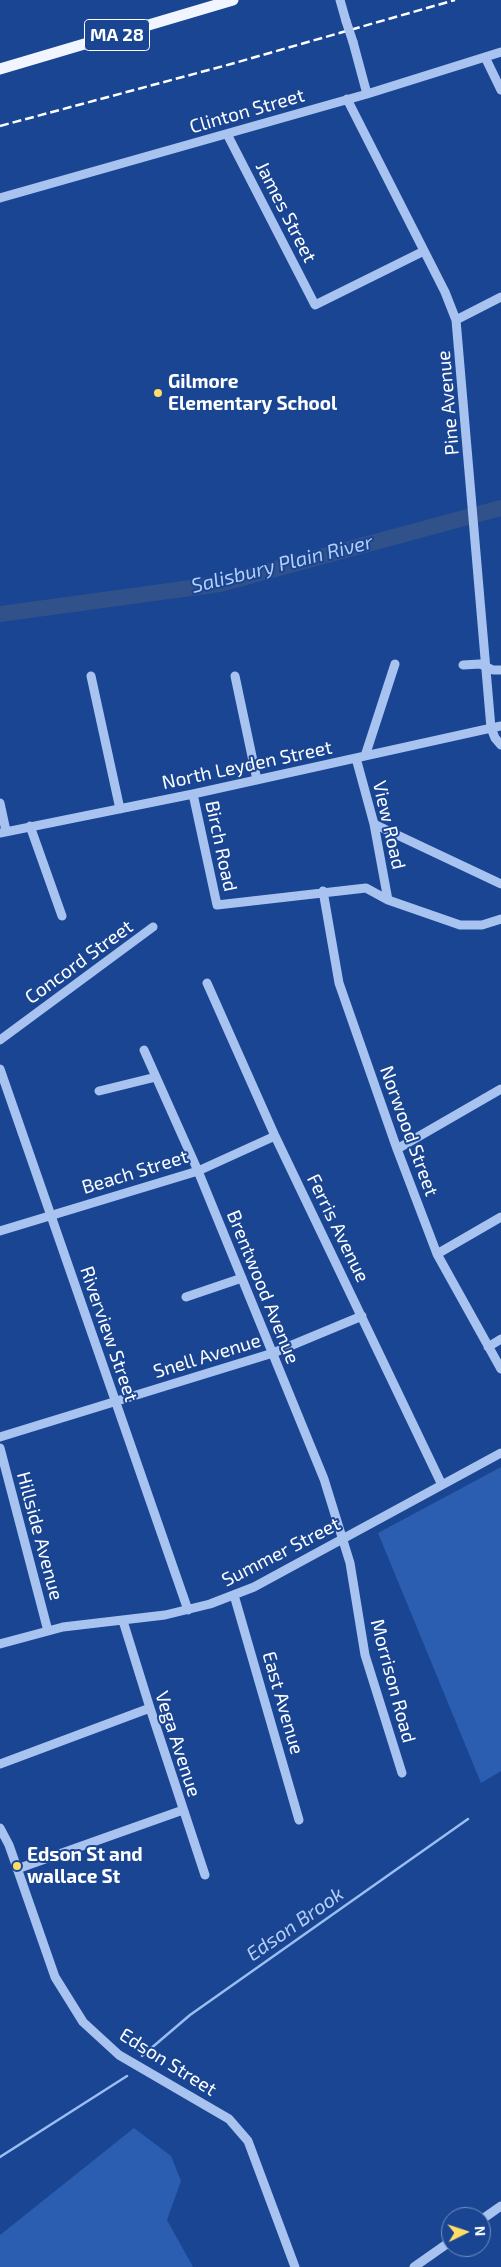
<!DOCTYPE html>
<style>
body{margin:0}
#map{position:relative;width:501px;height:2267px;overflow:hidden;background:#194592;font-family:"Exo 2",sans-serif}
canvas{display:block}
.north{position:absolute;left:441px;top:2207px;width:50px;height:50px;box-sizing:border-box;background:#194592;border:1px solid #758fbe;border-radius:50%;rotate:86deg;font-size:14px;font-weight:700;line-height:20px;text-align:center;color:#fff}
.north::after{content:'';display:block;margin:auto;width:18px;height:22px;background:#fd6;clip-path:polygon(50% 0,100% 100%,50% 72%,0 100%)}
</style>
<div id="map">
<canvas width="501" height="2267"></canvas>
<div class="north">N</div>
</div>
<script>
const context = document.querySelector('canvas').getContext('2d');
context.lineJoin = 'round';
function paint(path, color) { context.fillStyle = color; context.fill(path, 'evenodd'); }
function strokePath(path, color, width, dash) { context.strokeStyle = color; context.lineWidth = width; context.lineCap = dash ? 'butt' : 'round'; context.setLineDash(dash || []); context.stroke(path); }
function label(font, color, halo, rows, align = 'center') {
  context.font = font + ' "Exo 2",sans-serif'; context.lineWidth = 4; context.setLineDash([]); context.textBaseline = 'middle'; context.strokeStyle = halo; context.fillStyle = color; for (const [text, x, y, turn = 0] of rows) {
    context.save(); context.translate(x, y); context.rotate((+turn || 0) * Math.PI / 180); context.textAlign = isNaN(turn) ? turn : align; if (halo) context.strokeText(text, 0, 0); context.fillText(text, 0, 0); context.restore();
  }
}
paint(new Path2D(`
 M501,1467V1771L481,1783L378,1533Z
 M134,2128L171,2156L181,2181L167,2220L193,2267H0V2235Z`), '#2b5eb0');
strokePath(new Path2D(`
 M142,2056L190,2015L468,1819
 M0,2157L127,2076`), '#9abdf2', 2.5);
strokePath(new Path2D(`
 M0,614L220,584L501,508`), '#31518a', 16);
strokePath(new Path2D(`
 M340,0L346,21
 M353,42L367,94
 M485,57L501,90
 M347,99L445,292L456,320L491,728L495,738L501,745
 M227,134L315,305L424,251
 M0,198L367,94L501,52
 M456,320L501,297
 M463,665L480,664L493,670H501
 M91,676L120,809
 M235,676L257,780
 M365,756L395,664
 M356,758L374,824L388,900
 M193,794L217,905L366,888L388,900L460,925H482L501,919
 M0,803L6,831
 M374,824L501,884
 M30,826L62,916
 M0,833L193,794L501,726
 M323,891L339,983L397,1149L437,1254L501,1369
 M207,983L275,1136L442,1485
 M0,1040L153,927
 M144,1050L198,1171L324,1479L350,1563L365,1655L402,1773
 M0,1069L188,1610
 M99,1091L156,1077
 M397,1149L501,1089
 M0,1231L198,1171L275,1136
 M437,1254L501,1217
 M186,1297L242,1278
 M488,1347L501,1339
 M0,1437L273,1353L362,1316
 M0,1448L48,1631
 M234,1595L299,1820
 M123,1621L150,1708L205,1875
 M0,1644L63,1627L165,1615L210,1604L254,1587L501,1453
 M0,1764L150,1708
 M0,1828L9,1845L55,1977L83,2022L119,2055L229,2119L248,2141L295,2267
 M17,1869L183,1810
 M481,2220L501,2206
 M414,2267L451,2241`), '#a8c3f0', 9);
strokePath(new Path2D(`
 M0,69L233,0`), '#f0f5ff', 11);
strokePath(new Path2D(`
 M0,126L231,64L455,0`), '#fff', 2.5, [9, 4]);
strokePath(new Path2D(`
 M346,21L353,42`), '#a8c3f0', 9);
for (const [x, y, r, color] of [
 [158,393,5,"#fd6"],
 [17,1866,5,"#fd6"]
]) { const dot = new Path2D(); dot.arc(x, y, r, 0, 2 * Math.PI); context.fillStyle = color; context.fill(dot); strokePath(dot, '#194592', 2); }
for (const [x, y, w] of [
 [117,35,65]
]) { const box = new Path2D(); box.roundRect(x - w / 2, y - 15.5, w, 31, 4); context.fillStyle = '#194592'; context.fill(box); strokePath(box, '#fff', 1); }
label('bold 18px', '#fff', null, [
 ["MA 28",117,35]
]);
label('19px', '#fff', '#194592', [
 ["Clinton Street",247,111,-16],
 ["James Street",286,212,63],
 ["Pine Avenue",448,403,-95],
 ["North Leyden Street",247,765,-12],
 ["View Road",389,825,77],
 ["Birch Road",221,846,78],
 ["Concord Street",79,962,-36],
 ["Norwood Street",409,1131,70],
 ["Beach Street",135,1172,-17],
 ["Ferris Avenue",338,1228,64],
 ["Brentwood Avenue",263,1287,68],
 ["Riverview Street",109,1334,71],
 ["Snell Avenue",207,1356,-17],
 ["Hillside Avenue",40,1536,75],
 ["Summer Street",281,1552,-27],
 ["Morrison Road",393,1681,75],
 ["East Avenue",283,1703,74],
 ["Vega Avenue",178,1744,72],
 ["Edson Street",168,2062,32]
]);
label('bold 19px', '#fff', '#194592', [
 ["Gilmore",168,382],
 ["Elementary School",168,404],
 ["Edson St and",27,1855],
 ["wallace St",27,1877]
], 'left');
label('italic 20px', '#b4cef6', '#194592', [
 ["Salisbury Plain River",282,564,-14],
 ["Edson Brook",295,1924,-35]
]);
</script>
